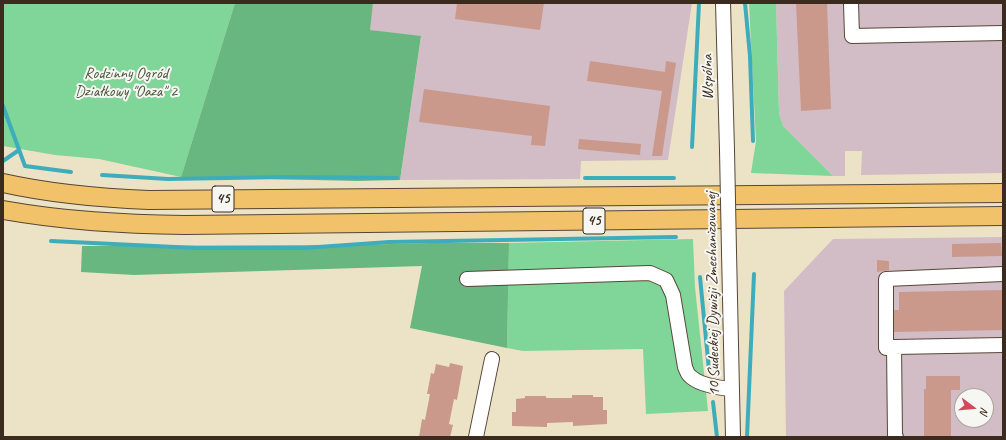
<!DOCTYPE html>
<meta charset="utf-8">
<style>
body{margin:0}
#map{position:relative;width:1006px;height:440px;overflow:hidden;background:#ece3c6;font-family:Caveat,sans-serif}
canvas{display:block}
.frame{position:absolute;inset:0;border:4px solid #3b2a1e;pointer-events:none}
.north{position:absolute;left:954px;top:388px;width:40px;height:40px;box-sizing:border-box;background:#f6f6f2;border:1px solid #aba49d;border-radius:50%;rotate:106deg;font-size:11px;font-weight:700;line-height:16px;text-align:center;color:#3b2a1e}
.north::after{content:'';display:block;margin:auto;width:14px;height:18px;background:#d1495b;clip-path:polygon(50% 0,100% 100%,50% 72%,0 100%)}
</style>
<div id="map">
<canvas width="1006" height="440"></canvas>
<div class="frame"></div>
<div class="north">N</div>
</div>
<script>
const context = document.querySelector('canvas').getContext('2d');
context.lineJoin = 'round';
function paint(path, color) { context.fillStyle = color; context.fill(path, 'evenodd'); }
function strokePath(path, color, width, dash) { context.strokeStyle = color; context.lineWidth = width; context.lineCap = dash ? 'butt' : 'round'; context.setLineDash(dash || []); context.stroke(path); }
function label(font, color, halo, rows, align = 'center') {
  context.font = font + ' Caveat,sans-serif'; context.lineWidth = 4; context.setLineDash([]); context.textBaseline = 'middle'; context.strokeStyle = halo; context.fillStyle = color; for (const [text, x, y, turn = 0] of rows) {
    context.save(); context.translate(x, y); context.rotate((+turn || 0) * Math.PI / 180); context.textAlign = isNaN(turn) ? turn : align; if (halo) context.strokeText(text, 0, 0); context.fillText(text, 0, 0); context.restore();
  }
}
paint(new Path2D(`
 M373,3H692L668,160L581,161L580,179L400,180L421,37L369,30Z
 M776,3H1003V173L861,175L862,151H845V176H833L783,126L779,113Z
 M1003,237V437H786L784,291L833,239ZM962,396H986V420H962Z`), '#d2bdc6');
paint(new Path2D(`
 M3,3H235L181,177L99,159L55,155L3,146Z
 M749,3H776L779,113L783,126L833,176L751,173L756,141Z
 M693,239L695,287L708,411L646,414L643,349L523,351L507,348L509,243Z`), '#80d598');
paint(new Path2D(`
 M235,3H373L370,30L421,36L400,180L357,181L181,177Z
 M430,243H509L507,348L410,328L422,266L134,275L81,272L82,246L354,245Z`), '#68b680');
strokePath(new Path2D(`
 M745,3L750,56L753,141
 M3,106L25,166L71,172
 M692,147L699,3
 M3,161L19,150
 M102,175L168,179L286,177L397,178
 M585,178H674
 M51,241L196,248H304L389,242L676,237
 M700,277L709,370
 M713,402L717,437
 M747,437L754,274`), '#3eadbb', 4);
paint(new Path2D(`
 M457,3H544L540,30L455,19Z
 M796,3H827L831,109L801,111Z
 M590,61L665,72L666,61L676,63L662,156H652L662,91L587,81Z
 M424,89L550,106L545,146L531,145L532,136L419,122Z
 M579,139L641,144L640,155L578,149Z
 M1001,243L1002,256L952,257V244Z
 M877,260L889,261V270L877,272Z
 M1003,290V330L894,332V310H899V292Z
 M450,363L463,366L457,400L454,399L449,424L453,425L450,437H419L422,419L425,420L430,394H427L431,373L434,374L436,364L449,367Z
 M926,376H960V390H951V437H924V389H926Z
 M572,395H593V397H603V410H607V424L573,426V422L547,423V427L512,426V412H516V399L525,398V396H546V398H572Z`), '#cb988c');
const minor = new Path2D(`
 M723,3L727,150
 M851,3L852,36L1003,33
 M729,252L733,437
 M467,279L650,273L666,280L673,295L685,367C686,369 687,373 689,375C698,385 720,388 732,389
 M894,347L886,348V279L1003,274
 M476,437L492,359
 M896,437L895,436L894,347L1003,345`);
const major = new Path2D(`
 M3,183C52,194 100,198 149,200L1003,193
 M3,210C65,221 122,224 185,225L1003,216`);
strokePath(minor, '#564637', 16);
strokePath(major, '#564637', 20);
strokePath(minor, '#fff', 14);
strokePath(major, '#f2c26a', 18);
const minorBridge = new Path2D(`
 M727,150L729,252`);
strokePath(minorBridge, '#564637', 16, []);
strokePath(minorBridge, '#fff', 14);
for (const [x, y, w] of [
 [223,199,22],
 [594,221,22]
]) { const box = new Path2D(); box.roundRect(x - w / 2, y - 13, w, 26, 3); context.fillStyle = '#f6f6f2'; context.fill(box); strokePath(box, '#3b2a1e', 1); }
label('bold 15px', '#3b2a1e', null, [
 ["45",223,199],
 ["45",594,221]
]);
label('16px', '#4c553c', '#f6f6f2', [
 ["Rodzinny Ogród",126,74],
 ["Działkowy \"Oaza\" 2",126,92]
]);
label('16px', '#3b2a1e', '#f6f6f2', [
 ["Wspólna",708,77,-91],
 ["10 Sudeckiej Dywizji Zmechanizowanej",713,294,-91]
]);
</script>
